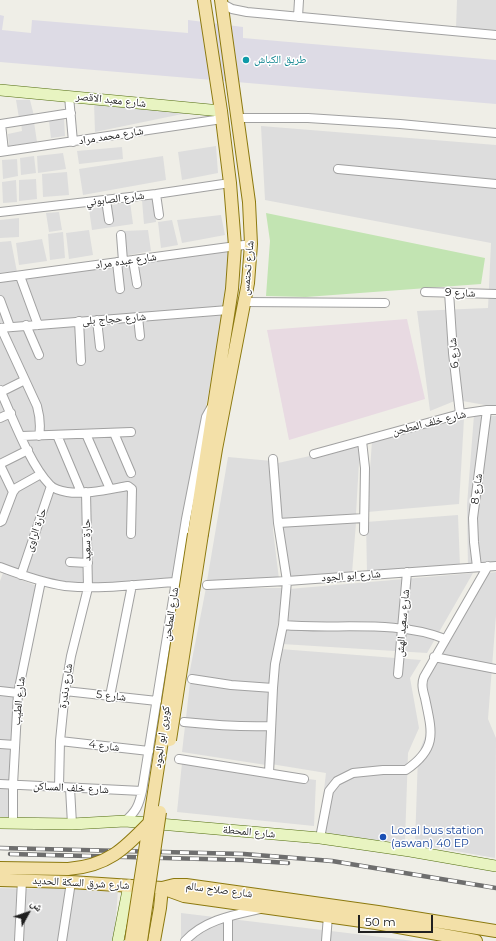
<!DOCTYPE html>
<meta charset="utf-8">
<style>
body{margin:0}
#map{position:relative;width:496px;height:941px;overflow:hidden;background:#efeee7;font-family:Montserrat,"Noto Naskh Arabic",sans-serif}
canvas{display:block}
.north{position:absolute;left:8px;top:893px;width:40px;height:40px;-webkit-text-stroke:3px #fff;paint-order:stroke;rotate:50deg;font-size:11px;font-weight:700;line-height:16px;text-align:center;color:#202020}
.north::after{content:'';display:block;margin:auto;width:14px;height:18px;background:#202020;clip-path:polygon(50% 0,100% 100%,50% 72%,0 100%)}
.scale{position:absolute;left:358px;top:915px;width:75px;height:18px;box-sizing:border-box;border:2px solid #202020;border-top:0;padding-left:5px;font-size:12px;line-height:14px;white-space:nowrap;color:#202020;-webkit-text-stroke:3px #fff;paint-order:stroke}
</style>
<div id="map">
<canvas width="496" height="941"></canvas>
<div class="north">ش</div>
<div class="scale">50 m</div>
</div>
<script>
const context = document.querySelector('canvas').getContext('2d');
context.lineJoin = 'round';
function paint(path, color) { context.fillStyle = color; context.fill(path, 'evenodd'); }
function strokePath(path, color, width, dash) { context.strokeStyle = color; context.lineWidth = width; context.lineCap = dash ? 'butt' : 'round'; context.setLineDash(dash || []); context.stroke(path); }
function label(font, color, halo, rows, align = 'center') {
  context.font = font + ' Montserrat,"Noto Naskh Arabic",sans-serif'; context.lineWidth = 3; context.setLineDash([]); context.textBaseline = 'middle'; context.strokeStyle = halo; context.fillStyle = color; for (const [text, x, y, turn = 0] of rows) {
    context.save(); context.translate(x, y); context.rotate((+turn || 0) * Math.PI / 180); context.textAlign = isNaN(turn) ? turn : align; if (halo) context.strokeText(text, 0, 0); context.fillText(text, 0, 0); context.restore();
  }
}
paint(new Path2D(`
 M457,0H496V30L456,28Z
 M16,100H30L34,116L19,118Z
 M94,103L192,112L95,132Z
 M64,119L65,136L51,138L49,121Z
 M34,122L37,142L9,146L8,134L22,131L21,123Z
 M261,126L496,145V407L457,400L430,411L417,311L488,308L491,243L265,200Z
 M216,146L218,173L182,180L178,152Z
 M122,147L123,159L79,164L77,151Z
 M63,153L66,169L38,173L37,156Z
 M34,156L36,173L21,175L20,158Z
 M163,156L166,180L83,195L79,169Z
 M17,159L18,176L3,179L2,160Z
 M67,172L69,195L43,197L42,174Z
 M36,179L37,199L19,201V180Z
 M16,180L17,202L3,203L2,182Z
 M154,198L156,222L144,224L142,200Z
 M130,202L133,224L92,230L89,209Z
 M59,212L62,230L49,232L46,213Z
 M221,215L225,235L182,243L177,220Z
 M19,218V237L0,238V220Z
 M172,220L178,245L161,248L158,222Z
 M89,230L93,255L69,259L66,233Z
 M148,230L151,251L124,256L123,231Z
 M63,232L65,258L50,260L48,234Z
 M42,239L47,261L19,265L16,243Z
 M11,241L17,272L0,273V242Z
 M232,251L226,305L207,401L174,580L95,585L49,581L0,564V280L151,259Z
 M474,415L496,416V566L468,569L467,505Z
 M464,419L459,504L367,512L372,441Z
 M360,445L356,514L280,521L278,463Z
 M228,457L272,461L273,530L279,579L207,581Z
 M458,515L460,567L367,572L366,522Z
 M356,523L352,573L289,579L281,525Z
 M496,572V615L488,719L496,738L495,858L415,844L418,755L428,729L420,679L479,574Z
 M3,573L37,586L15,689L0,688V581Z
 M473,573L427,653L282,644L289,589Z
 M206,588H283L269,686L189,675Z
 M280,649L421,660L410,678L419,728L408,753L405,841H383L319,832L326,773L271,764Z
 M190,683L270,691L266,765L182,752Z
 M0,695L15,696L12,741L0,740Z
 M0,747L12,749L10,781L0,780Z
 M182,763L316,780L314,826L177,812Z
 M0,788H9L8,819H0Z
 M76,885L118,890L114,941H0V888L27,889Z
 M181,913L414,941H181Z`), '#ddd');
paint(new Path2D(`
 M407,319L425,399L289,440L267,330Z`), '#e8dae2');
paint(new Path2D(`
 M266,213L485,258L481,284L306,297L266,296L270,241Z`), '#c2e4b2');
paint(new Path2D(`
 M0,15L4,16L2,30L31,33L32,20L188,33V20L243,27V38L496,60V104L0,62Z`), '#dddbe5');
const street = new Path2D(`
 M221,3L232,9L247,12L496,35
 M298,17L299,0
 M69,96L73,142
 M237,118H308L400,124L496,133
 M4,151L1,124L71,113
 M0,152L222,119
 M338,169L496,184
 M156,194L159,215
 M106,200L109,220
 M0,212L156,194L230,183
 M121,235L123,261
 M133,260L137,284
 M117,262L120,289
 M20,276L38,325
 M0,278L251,244
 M425,292L496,294
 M449,292L453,353L460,414
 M0,300L10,327
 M245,302L385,303
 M138,317L140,336
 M97,320L100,347
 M79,321L81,361
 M26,325L39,355
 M0,328L228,310
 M1,328L37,406C40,417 41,425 39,436
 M0,390C12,416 30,465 50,485C54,489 61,491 67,492C85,495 110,489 128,486L132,489L131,534
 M1,392L25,380
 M0,418L11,413
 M114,433L131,473
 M86,434L110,489
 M57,435L81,492
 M22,436L131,432
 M362,441L365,468L364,531
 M314,454L460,414L487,410H496
 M0,464L28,450
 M0,465L13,492
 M0,522L2,521L13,492L16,488L41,474
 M278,523L364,518
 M70,562L88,563
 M0,567C21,575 43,583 65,586C102,590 140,584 177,582
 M477,567L474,542L473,518L487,410
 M21,575L51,486
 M207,585L287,581L496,566
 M283,625C334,630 396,619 445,639
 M434,657L496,669
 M398,674L407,572
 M192,679L231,685L273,688
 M0,691L18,693
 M65,691L157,701
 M110,696L132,585
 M184,722C213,725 242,727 271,726
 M60,741L149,751
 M0,744L15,745
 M179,759L304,779
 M269,773L273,688L275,664L283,625L287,581L278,523L273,459
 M0,784L142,791
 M59,787L60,741L65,691L71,656L88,588L86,492
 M70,788L72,824
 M125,821C136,812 139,805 142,791L186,519L206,417L212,406
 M13,823V785L18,693L41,581
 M320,838L329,791L337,781L353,773L383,770H406C438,748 432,732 425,698C423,691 421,684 424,677L488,566
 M228,917V941
 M19,941L22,880
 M62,941L71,882
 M185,941C204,920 233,915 260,909
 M326,941L328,916`);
const secondary = new Path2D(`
 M0,90L221,111
 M0,823L72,824L125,821L320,838L410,851L496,866
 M118,941L129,885`);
const primary = new Path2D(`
 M194,534L232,289L235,246L230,183L221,111L204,0
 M202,534L216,449L248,283L251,244L249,202L221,0
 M0,868L68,869
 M0,880L71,882L162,888L174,885H186L378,912L496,931
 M162,888L184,896L376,923L476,941
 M154,941L160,908L162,888`);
strokePath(street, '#a1a1a1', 10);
strokePath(secondary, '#526d10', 12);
strokePath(primary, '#8c790f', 14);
strokePath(street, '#fff', 8);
strokePath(secondary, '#e8f4c1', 11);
strokePath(primary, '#f3e0a8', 12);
const rail = new Path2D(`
 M0,848L244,854L332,861L496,888
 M10,854L243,860L288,863`);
strokePath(rail, '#6e6e6e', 4.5);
strokePath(rail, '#fff', 3, [9]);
const primaryBridge = new Path2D(`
 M170,740L202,534
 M68,869C108,866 124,849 151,821
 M131,941C153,805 172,669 194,534
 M141,941L160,812`);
strokePath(primaryBridge, '#8c790f', 14, []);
strokePath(primaryBridge, '#f3e0a8', 12);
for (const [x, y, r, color] of [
 [246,60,4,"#0f9aa8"],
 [383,837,4,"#1a4fb4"]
]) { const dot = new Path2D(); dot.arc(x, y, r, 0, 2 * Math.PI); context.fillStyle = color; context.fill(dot); strokePath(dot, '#fff', 1.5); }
label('11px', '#0d838f', '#fff', [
 ["طريق الكباش",254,60]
], 'left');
label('11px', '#202020', '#fff', [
 ["شارع معبد الاقصر",111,100,6],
 ["شارع محمد مراد",111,136,-9],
 ["شارع الصابوني",115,199,-7],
 ["شارع عبده مراد",126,261,-8],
 ["شارع تحتمس",248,268,-85],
 ["شارع 9",460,293,2],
 ["شارع حجاج بلى",114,319,-4],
 ["شارع 6",454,353,-95],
 ["شارع خلف المطحن",429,423,-14],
 ["شارع 8",477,489,-83],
 ["حارة الراوى",36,530,-71],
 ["حارة سعيد",87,540,-91],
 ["شارع ابو الجود",351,576,-4],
 ["شارع المطحن",171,614,-81],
 ["شارع سعيد الهش",403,623,-85],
 ["شارع دندرة",66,686,-82],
 ["شارع 5",111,696,6],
 ["شارع الطيب",19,701,-84],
 ["كوبرى ابو الجود",162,737,-82],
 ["شارع 4",104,746,7],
 ["شارع خلف المساكن",71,788,3],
 ["شارع المحطة",249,832,5],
 ["شارع شرق السكة الحديد",81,883,3],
 ["شارع صلاح سالم",219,890,7]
]);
label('11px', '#164399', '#fff', [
 ["Local bus station",391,831],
 ["(aswan) 40 EP",391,844]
], 'left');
</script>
